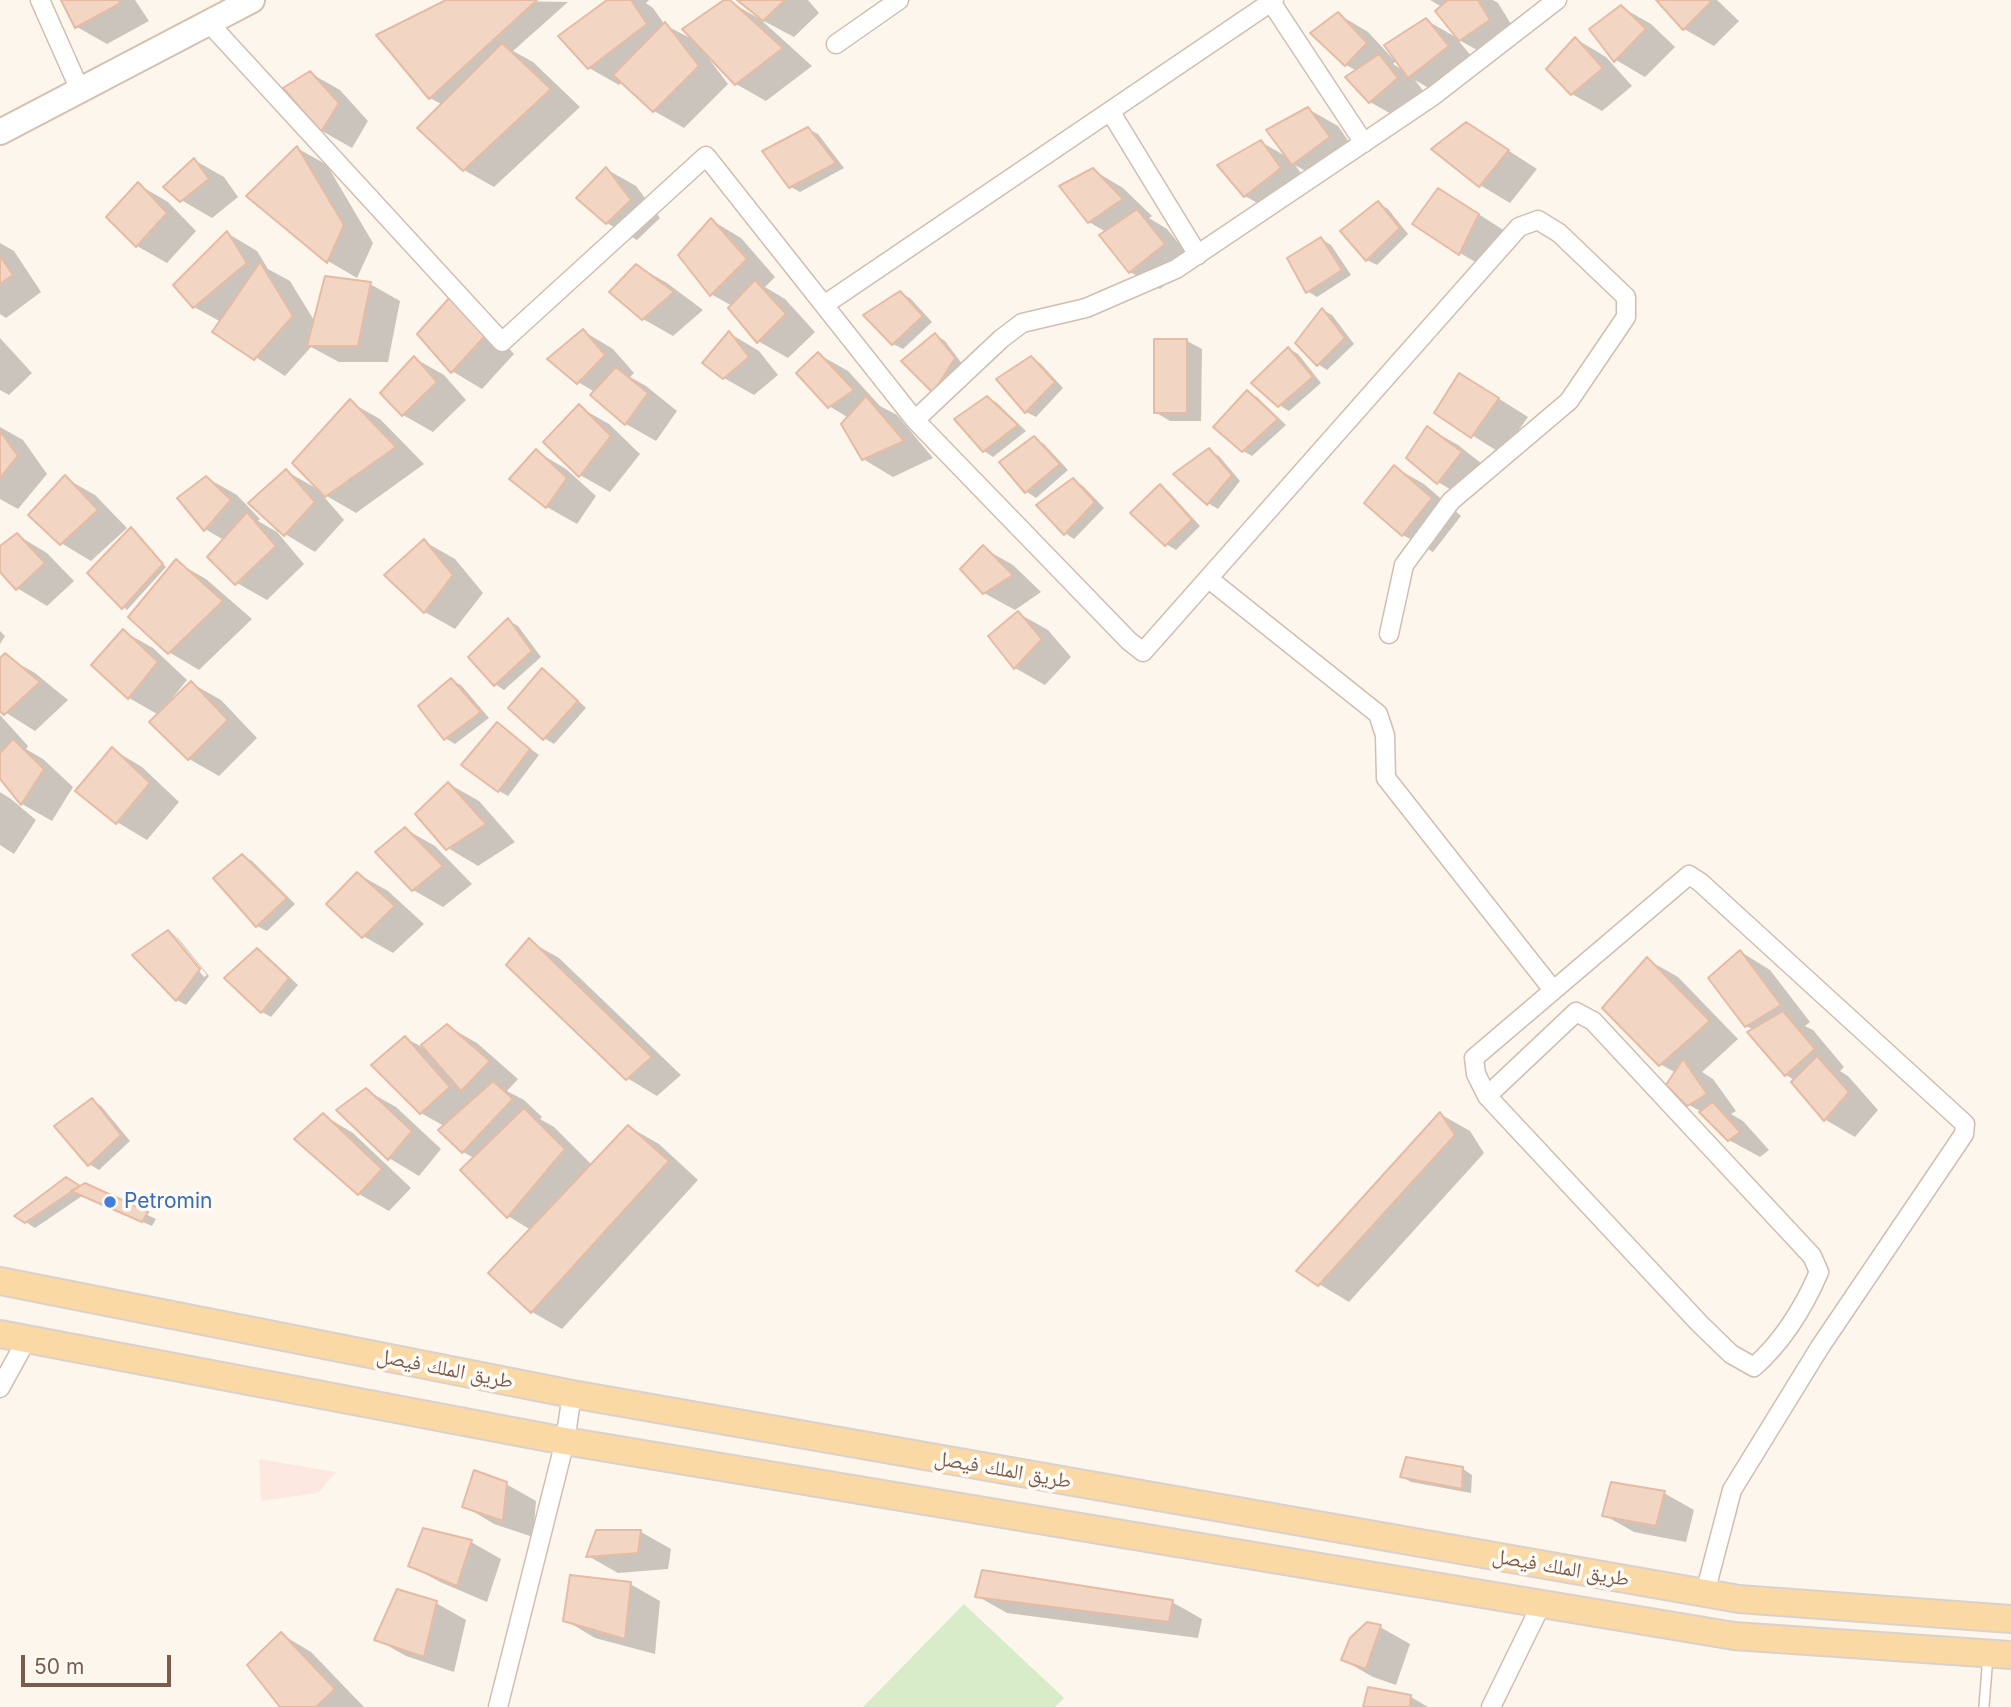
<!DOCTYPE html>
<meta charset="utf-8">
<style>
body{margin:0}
#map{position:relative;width:2011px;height:1707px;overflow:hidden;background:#fdf6ec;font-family:Inter,sans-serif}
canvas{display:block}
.scale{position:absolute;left:21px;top:1655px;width:150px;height:32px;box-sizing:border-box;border:4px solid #7a5c4d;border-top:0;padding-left:9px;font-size:21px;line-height:24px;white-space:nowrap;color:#7a5c4d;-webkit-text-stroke:5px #fffaf3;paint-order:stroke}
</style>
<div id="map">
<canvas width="2011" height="1707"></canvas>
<div class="scale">50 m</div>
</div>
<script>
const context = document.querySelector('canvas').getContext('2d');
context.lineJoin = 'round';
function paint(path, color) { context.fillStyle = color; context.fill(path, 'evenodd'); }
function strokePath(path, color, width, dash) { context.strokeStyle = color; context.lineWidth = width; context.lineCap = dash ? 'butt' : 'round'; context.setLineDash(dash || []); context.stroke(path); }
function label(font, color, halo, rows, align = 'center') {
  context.font = font + ' Inter,"Noto Naskh Arabic",sans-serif'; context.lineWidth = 7; context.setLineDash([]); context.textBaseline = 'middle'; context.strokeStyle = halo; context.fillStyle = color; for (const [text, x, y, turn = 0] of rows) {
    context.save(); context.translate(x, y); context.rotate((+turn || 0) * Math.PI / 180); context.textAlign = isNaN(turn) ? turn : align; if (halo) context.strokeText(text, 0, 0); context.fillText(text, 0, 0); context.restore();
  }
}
paint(new Path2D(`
 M259,1459L336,1472L318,1493L261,1501Z`), '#fde8e0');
paint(new Path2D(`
 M964,1604L1064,1698L1055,1707H863Z`), '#d8ecc9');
paint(new Path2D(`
 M63,0H135L149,21L107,44L77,27Z
 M450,0L568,2L513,51L533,62L580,107L494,187L464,170L443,105L430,98Z
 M610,0H649L646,3L653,8L665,25L694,40L727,0L758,18L760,16L740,0H808L819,13L794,37L760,19L812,66L766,101L736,84L711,57L709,59L728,84L684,128L654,111L623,82L619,85L589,68Z
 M1430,0H1493L1498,3L1519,37L1490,57L1457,39L1478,64L1439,94L1415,80L1427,96L1400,119L1370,102L1357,71L1346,65L1338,14L1368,32L1393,59L1426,20L1459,39L1442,7ZM1397,60L1406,72L1393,64Z
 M1658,0H1717L1739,21L1714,46L1684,29Z
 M1621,7L1651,24L1675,47L1645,77L1616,60Z
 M1576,39L1606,57L1632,86L1602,111L1572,94L1549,69Z
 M310,73L340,90L368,121L352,148L322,131L285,89Z
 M1308,109L1338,126L1358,155L1323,181L1295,165L1310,185L1275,213L1245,196L1261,142L1289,158Z
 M1467,124L1537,169L1510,203L1480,185Z
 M808,129L818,134L844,168L800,192L791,187Z
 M297,148L327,165L373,243L357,278L328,261Z
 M194,160L224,177L238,197L212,218L181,200Z
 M606,169L636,186L660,218L637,240L607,223Z
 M1093,170L1123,188L1152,216L1149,218L1167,229L1194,262L1160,289L1130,272L1106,232L1089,222Z
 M139,185L168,202L196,231L167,263L137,246L108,217Z
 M1378,203L1388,209L1408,234L1377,265L1367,260L1342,231Z
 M1469,208L1508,233L1489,270L1460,253Z
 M711,220L741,238L775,277L765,287L785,299L815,332L788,358L758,341L732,306L711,294Z
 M227,233L257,251L268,269L290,281L315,322L370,284L400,301L388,362H339L311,347L285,376L215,331L221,322L194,307L175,285Z
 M1321,239L1331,245L1351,275L1317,297L1307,291Z
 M0,243L14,251L41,292L6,318L0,314Z
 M637,266L667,283L703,310L673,336L643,319Z
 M900,293L910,298L932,322L903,349L893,344Z
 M1323,310L1332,315L1354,344L1327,370L1318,364Z
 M481,317L514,354L482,389L452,371Z
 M583,331L613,349L634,373L630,377L646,386L677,411L656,441L626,424L592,395L595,392L578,382Z
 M729,333L759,351L778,375L754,395L724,378Z
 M936,335L945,341L963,365L934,391Z
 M0,338L32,373L9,395L0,390Z
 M1187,341L1202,349L1201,421H1170L1155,412Z
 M1289,349L1298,354L1321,383L1289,411L1279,405Z
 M818,354L848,371L880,406L897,415L933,458L893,477L863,459L849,418L829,406Z
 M414,358L444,375L466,400L433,432L403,415Z
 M1031,358L1041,364L1063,388L1036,417L1026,412L999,379Z
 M1247,392L1257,397L1286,425L1252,456L1243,451Z
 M1490,393L1528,417L1502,454L1437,413Z
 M987,398L997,403L1026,431L993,457L984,451Z
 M350,402L380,419L424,464L356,513L320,492L344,520L315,552L285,534L286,471L319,490Z
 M579,407L609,424L640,454L610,492L580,475Z
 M0,427L23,440L47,474L18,509L0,499Z
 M1428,428L1458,445L1491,471L1468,500L1438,482Z
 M1034,438L1044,444L1068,470L1036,498L1027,492L1001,462Z
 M536,451L566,469L596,496L577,524L547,507L511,479Z
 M1209,451L1219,456L1240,481L1218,509L1208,503Z
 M1394,467L1424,484L1461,516L1433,552L1403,535Z
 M65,478L95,495L127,528L91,561L61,543Z
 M207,478L237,495L260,519L258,521L277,532L304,564L267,600L237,583L224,540L205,529Z
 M1073,480L1083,486L1104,508L1074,539L1065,533Z
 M1160,486L1169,492L1200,526L1176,550L1166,544Z
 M132,529L166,567L127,610L90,573Z
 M17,535L47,553L74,581L47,606L17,588L0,570V548Z
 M425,542L455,559L483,593L455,629L425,612Z
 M983,548L1013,565L1041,592L1015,610L984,593Z
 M176,562L206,579L252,619L199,670L169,652Z
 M1018,613L1048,630L1071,657L1045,685L1015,668Z
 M509,621L518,626L541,657L504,690L495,684Z
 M0,631L5,636L0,644Z
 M123,631L153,648L187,680L173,697L175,699L191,683L221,700L257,738L219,776L189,759L159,715L129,698L93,665Z
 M5,656L35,673L68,700L35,731L0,709V661Z
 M543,671L552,676L586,708L554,744L544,738Z
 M451,680L461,685L489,718L455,744L445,738Z
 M0,715L28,746L26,749L43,759L73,787L52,821L22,804L0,776Z
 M497,724L539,755L508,796L499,791Z
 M112,749L142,767L179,802L147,840L117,822Z
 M449,784L479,801L515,842L478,866L448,848Z
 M0,792L11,799L36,820L14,854L0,845Z
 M405,829L435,846L472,884L443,907L413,890Z
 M242,856L252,861L295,904L267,931L257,926Z
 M358,874L388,891L424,924L393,953L363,936Z
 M168,932L178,938L209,976L186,1005L177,1000ZM171,937H176L207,975L204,977Z
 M529,941L559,958L681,1075L657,1096L627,1078Z
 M257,951L267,956L298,985L271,1017L262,1012Z
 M1741,952L1770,970L1810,1022L1805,1026L1813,1030L1844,1067L1840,1071L1848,1076L1878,1110L1855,1137L1826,1120L1794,1083L1796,1081L1786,1075L1750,1033L1754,1030L1746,1026Z
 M1648,960L1678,977L1738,1039L1702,1072L1713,1079L1736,1111L1731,1114L1743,1121L1769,1150L1760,1157L1729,1140L1702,1112L1689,1105L1676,1073L1660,1064Z
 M447,1026L477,1043L518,1079L507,1091L524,1100L542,1117L540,1119L554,1127L592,1165L629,1127L659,1144L698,1180L562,1329L532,1312L531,1230L508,1216L474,1158L463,1152L444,1126L421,1113L405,1038L422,1047Z
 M366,1090L396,1107L441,1149L419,1176L389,1158Z
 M92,1100L101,1106L130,1141L99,1170L89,1164Z
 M1440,1114L1470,1131L1484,1153L1349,1302L1319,1284Z
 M323,1115L353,1133L411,1188L389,1211L359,1194Z
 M66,1180L80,1188L85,1185L156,1219L152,1226L82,1196L35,1228L26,1222Z
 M1463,1469L1472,1475L1471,1493L1411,1482L1402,1477Z
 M506,1484L536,1501L533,1537L494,1524L464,1506Z
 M1664,1493L1694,1510L1686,1542L1634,1532L1604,1515Z
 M597,1532H641L671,1549L668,1569L618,1573L588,1556Z
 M471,1542L501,1559L487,1602L440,1582L410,1565Z
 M630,1584L660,1601L655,1654L595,1638L565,1620Z
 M977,1596L1172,1602L1202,1619L1198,1638L1007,1613Z
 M436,1603L466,1620L454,1672L406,1656L376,1639Z
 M1367,1624L1380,1627L1410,1644L1396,1685L1373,1677L1343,1660Z
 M281,1634L311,1652L364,1707H282Z
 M1369,1689L1411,1697L1428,1707H1365Z`), '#0003');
const building = new Path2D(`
 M61,0H118L121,3L75,28Z
 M446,0H537L429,99L376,35Z
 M607,0H631L647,24L588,69L558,36Z
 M724,0H730L783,48L735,85L682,29Z
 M737,0H785L763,21Z
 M1448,0H1478L1490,20L1459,41L1435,11Z
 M1656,0H1708L1711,2L1683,30Z
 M1621,5L1646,29L1614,62L1589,29Z
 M1338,12L1367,43L1345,66L1310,33Z
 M1426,18L1449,46L1408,78L1384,45Z
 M665,22L699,66L653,112L613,75Z
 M1575,37L1603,68L1571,95L1546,69Z
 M502,43L551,89L463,171L417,128Z
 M1379,54L1398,78L1369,103L1345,77Z
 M310,71L339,103L321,132L283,88Z
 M1308,107L1330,137L1292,165L1266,130Z
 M1466,122L1509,150L1479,187L1431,149Z
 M808,127L836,163L789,188L762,151Z
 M1261,140L1281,168L1244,197L1217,165Z
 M297,146L344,225L327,263L246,196Z
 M194,158L209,179L180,202L163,187Z
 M606,167L631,200L606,224L576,198Z
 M1093,168L1123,199L1088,223L1059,186Z
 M138,182L167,213L136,247L106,217Z
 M1438,188L1479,214L1459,255L1412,224Z
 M1378,201L1400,228L1366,261L1340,231Z
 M1137,209L1165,244L1129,273L1099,235Z
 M711,218L747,259L710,296L678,255Z
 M227,231L247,263L193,308L173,285Z
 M1321,237L1342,270L1306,293L1287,258Z
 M0,256L13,275L0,284Z
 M260,262L293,316L254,360L212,332Z
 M636,264L674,292L642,320L609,292Z
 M325,276L371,282L358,346H307Z
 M755,280L786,314L757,343L728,308Z
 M900,291L923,316L892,345L863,315Z
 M450,297L485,336L451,373L417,334Z
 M1322,308L1345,338L1317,366L1295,343Z
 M583,329L605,355L577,384L547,359Z
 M729,331L749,357L723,379L702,363Z
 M935,333L955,358L933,393L901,361Z
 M1154,339H1187V413H1154Z
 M1288,347L1313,377L1278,407L1251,383Z
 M818,352L854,390L828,408L796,373Z
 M414,356L437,382L402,416L380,393Z
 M1031,356L1055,382L1025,413L996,379Z
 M616,367L648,393L625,425L590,395Z
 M1459,373L1499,398L1471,438L1434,413Z
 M1247,390L1278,419L1242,452L1213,427Z
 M866,396L904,441L862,460L841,424Z
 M987,396L1018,425L983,452L954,419Z
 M350,399L396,447L325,497L292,463Z
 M579,404L611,436L579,477L543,442Z
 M1427,426L1462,452L1437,484L1406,458Z
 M0,431L18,456L0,478Z
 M1034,436L1060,464L1025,493L999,462Z
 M1209,448L1232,475L1207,505L1173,474Z
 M536,449L567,478L546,508L509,479Z
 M1394,465L1432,498L1402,536L1364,503Z
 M286,469L315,502L284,536L248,503Z
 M65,475L98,510L60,545L28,515Z
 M206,476L231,500L204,531L177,498Z
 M1073,478L1095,502L1064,535L1036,505Z
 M1160,484L1192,520L1165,546L1130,513Z
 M247,512L276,546L235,585L207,557Z
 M131,527L163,564L122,609L87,573Z
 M17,533L45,563L16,590L0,572V546Z
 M424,539L453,575L424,613L384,575Z
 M983,545L1013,575L983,594L960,569Z
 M176,559L223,601L168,654L128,617Z
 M1018,611L1042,639L1014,669L988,636Z
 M508,618L532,651L494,686L468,657Z
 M123,629L158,662L128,699L91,665Z
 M5,653L40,682L4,715L0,711V658Z
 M542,668L578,701L543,740L508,708Z
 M451,678L481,712L444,740L418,706Z
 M191,681L228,720L188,760L149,722Z
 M497,722L530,749L498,792L461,765Z
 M13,739L44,769L21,805L0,779V753Z
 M112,747L150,783L116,824L75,791Z
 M448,782L486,824L446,850L415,814Z
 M405,827L443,866L412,891L375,852Z
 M242,854L287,898L256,927L213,878Z
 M357,872L395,906L362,938L326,904Z
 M168,930L200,969L176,1001L132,955Z
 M529,938L652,1057L626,1080L506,965Z
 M257,948L289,978L261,1013L224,978Z
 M1740,950L1781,1005L1745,1027L1708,978Z
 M1647,957L1710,1021L1659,1066L1602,1008Z
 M1783,1011L1815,1049L1785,1076L1747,1032Z
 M447,1024L490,1061L461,1091L421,1045Z
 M405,1036L450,1087L420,1114L371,1065Z
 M1817,1056L1849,1092L1824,1121L1791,1082Z
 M1683,1059L1707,1094L1687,1106L1666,1085Z
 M493,1081L513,1099L462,1153L438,1130Z
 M366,1088L412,1131L388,1160L336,1110Z
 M92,1098L121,1135L88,1166L54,1126Z
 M1713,1102L1740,1132L1728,1141L1699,1112Z
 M524,1108L565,1149L507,1218L460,1170Z
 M1440,1112L1455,1135L1318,1286L1296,1271Z
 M323,1113L382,1169L358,1195L294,1139Z
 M628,1125L669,1161L531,1313L488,1273Z
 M66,1177L80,1186L25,1223L14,1216Z
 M85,1183L148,1212L142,1222L71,1191Z
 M1406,1457L1463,1467L1462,1489L1400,1477Z
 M474,1470L507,1482L503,1521L462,1507Z
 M1611,1482L1665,1491L1656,1526L1602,1516Z
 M423,1528L472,1540L457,1586L408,1566Z
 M596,1530H641L638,1553L586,1557Z
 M982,1570L1173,1600L1169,1622L975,1597Z
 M570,1575L631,1582L625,1639L563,1621Z
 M397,1589L437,1601L424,1657L374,1640Z
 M1367,1622L1381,1625L1366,1669L1341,1660L1350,1638Z
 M281,1632L335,1689L316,1707H280L247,1665Z
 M1368,1687L1411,1695L1410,1707H1363Z`);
paint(building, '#f3d5c3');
strokePath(building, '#e6bba3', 2);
const lane = new Path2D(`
 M1984,1707L1988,1655`);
const street = new Path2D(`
 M40,0L80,90
 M1271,2L1364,143
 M208,22L502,342L706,156L915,420L1129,641L1143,652L1519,227L1538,220L1559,233L1626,297V317L1569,401L1451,501L1404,565L1389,634
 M836,44L899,0
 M1110,111L1198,255
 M824,305L1274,0
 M915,420L1001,339L1022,323L1086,308L1176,269L1433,96L1557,0
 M1209,579L1378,714L1385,735L1386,778L1553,990
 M1487,1096L1576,1012L1593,1021L1812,1256L1819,1272C1804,1307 1783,1341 1754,1367L1731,1354L1700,1324L1487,1096L1476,1074L1474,1058L1689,875L1700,882L1965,1124L1964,1134L1820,1347L1732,1490L1705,1593
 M0,1388L27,1339
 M498,1707L565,1441L572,1394
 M1491,1707L1541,1605`);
const secondary = new Path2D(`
 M0,132L252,0`);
const primary = new Path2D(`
 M0,1281L572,1394L1739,1599L2011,1619
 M0,1334L565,1441L1734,1636L2011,1655`);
strokePath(lane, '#d1beb0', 12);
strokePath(street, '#d1beb0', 21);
strokePath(secondary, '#d6c0b0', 28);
strokePath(primary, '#dad1cd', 30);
strokePath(lane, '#fff', 9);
strokePath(street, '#fff', 18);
strokePath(secondary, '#fff', 24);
strokePath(primary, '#fbd9a5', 26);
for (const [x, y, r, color] of [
 [110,1202,7,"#3f7fe0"]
]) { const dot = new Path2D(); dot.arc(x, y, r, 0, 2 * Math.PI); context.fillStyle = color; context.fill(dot); strokePath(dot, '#fffaf3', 2.5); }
label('21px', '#366cbe', '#fffaf3', [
 ["Petromin",124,1202]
], 'left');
label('21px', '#7a5c4d', '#fffaf3', [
 ["طريق الملك فيصل",445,1369,11],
 ["طريق الملك فيصل",1003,1470,10],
 ["طريق الملك فيصل",1561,1568,10]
]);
</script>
